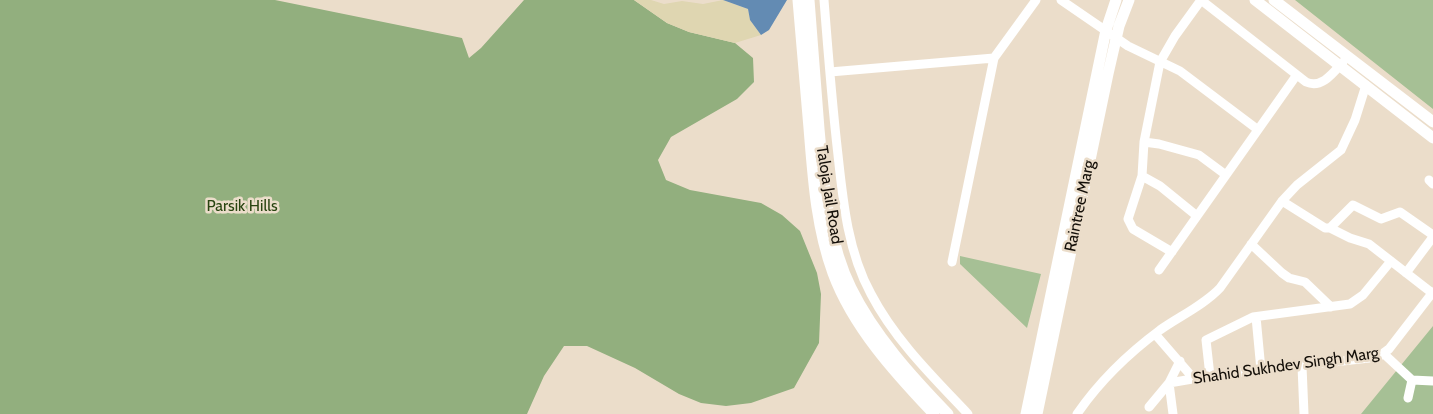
<!DOCTYPE html>
<style>
body{margin:0}
canvas{display:block;background:#ebddca}
</style>
<canvas width="1433" height="414"></canvas>
<script>
const context = document.querySelector('canvas').getContext('2d');
context.lineJoin = 'round';
function paint(path, color) { context.fillStyle = color; context.fill(path, 'evenodd'); }
function strokePath(path, color, width, dash) { context.strokeStyle = color; context.lineWidth = width; context.lineCap = dash ? 'butt' : 'round'; context.setLineDash(dash || []); context.stroke(path); }
function label(font, color, halo, rows, align = 'center') {
  context.font = font + ' Cabin,sans-serif'; context.lineWidth = 5; context.setLineDash([]); context.textBaseline = 'middle'; context.strokeStyle = halo; context.fillStyle = color; for (const [text, x, y, turn = 0] of rows) {
    context.save(); context.translate(x, y); context.rotate((+turn || 0) * Math.PI / 180); context.textAlign = isNaN(turn) ? turn : align; if (halo) context.strokeText(text, 0, 0); context.fillText(text, 0, 0); context.restore();
  }
}
paint(new Path2D(`
 M1295,0H1433V109Z
 M960,256L1041,274L1027,328L960,264Z
 M1433,326V414H1361Z`), '#a6c095');
paint(new Path2D(`
 M0,0H275L462,38L469,58L481,48L524,0H634L667,23L689,32L735,43L753,58L754,82L737,99L671,137L658,160L666,180L690,190L761,203L782,215L800,231L817,273L821,294L819,343L794,388L751,403L726,406L701,403L679,394L635,368L587,346H564L544,376L527,414H0Z`), '#92af7e');
paint(new Path2D(`
 M634,0H651L664,4L682,1L703,4L723,0L748,9L750,20L761,35L735,43L689,32L667,23Z`), '#dfd6b1');
paint(new Path2D(`
 M723,0H787L769,30L761,35L750,20L748,9Z`), '#638bb3');
strokePath(new Path2D(`
 M824,0C828,52 832,103 838,155C843,202 848,252 871,294C895,340 933,377 968,414
 M1061,0L1128,46L1180,71L1257,129
 M830,72L994,58
 M1144,142L1159,144L1199,155L1226,175
 M1142,176L1160,186L1197,216
 M1429,180L1433,184
 M1282,201L1325,228H1330L1353,205L1381,219L1400,212L1433,235
 M1330,228L1350,238L1369,244L1432,293
 M1251,244L1282,273L1289,278L1305,282L1331,307
 M1172,252L1133,229L1128,219L1142,176L1144,142L1160,62L1175,36L1201,0L1306,82C1322,89 1333,73 1343,62
 M952,262L994,58L1036,0
 M1159,270L1296,76
 M1406,273L1433,237
 M1256,317L1261,370
 M1155,334L1194,379
 M1384,354L1412,380L1433,381
 M1302,366L1304,414
 M1210,376L1206,340L1253,317L1350,304L1363,295L1391,261
 M1169,383L1210,376L1378,357L1389,349L1433,292
 M1169,383L1173,414
 M1408,398L1412,380
 M1149,407L1169,383L1180,361
 M1077,414C1099,382 1129,353 1160,330C1180,316 1204,305 1220,288L1282,201L1297,185L1341,150L1355,120L1366,85`), '#fff', 9);
strokePath(new Path2D(`
 M798,0C802,43 805,85 809,128C813,177 816,227 833,273C853,327 895,373 934,414
 M809,0C812,43 816,86 819,129C824,182 827,239 851,288C874,335 912,377 948,414
 M1255,0L1433,138
 M1274,0L1433,122
 M1026,414L1106,30L1116,0
 M1037,414L1108,74L1119,26L1129,0`), '#fff', 11);
label('16px', '#140f09', '#ebddca', [
 ["Taloja Jail Road",829,195,81],
 ["Raintree Marg",1080,206,-78],
 ["Shahid Sukhdev Singh Marg",1286,366,-8]
]);
label('16px', '#294511', '#ebddca', [
 ["Parsik Hills",242,206]
]);
</script>
